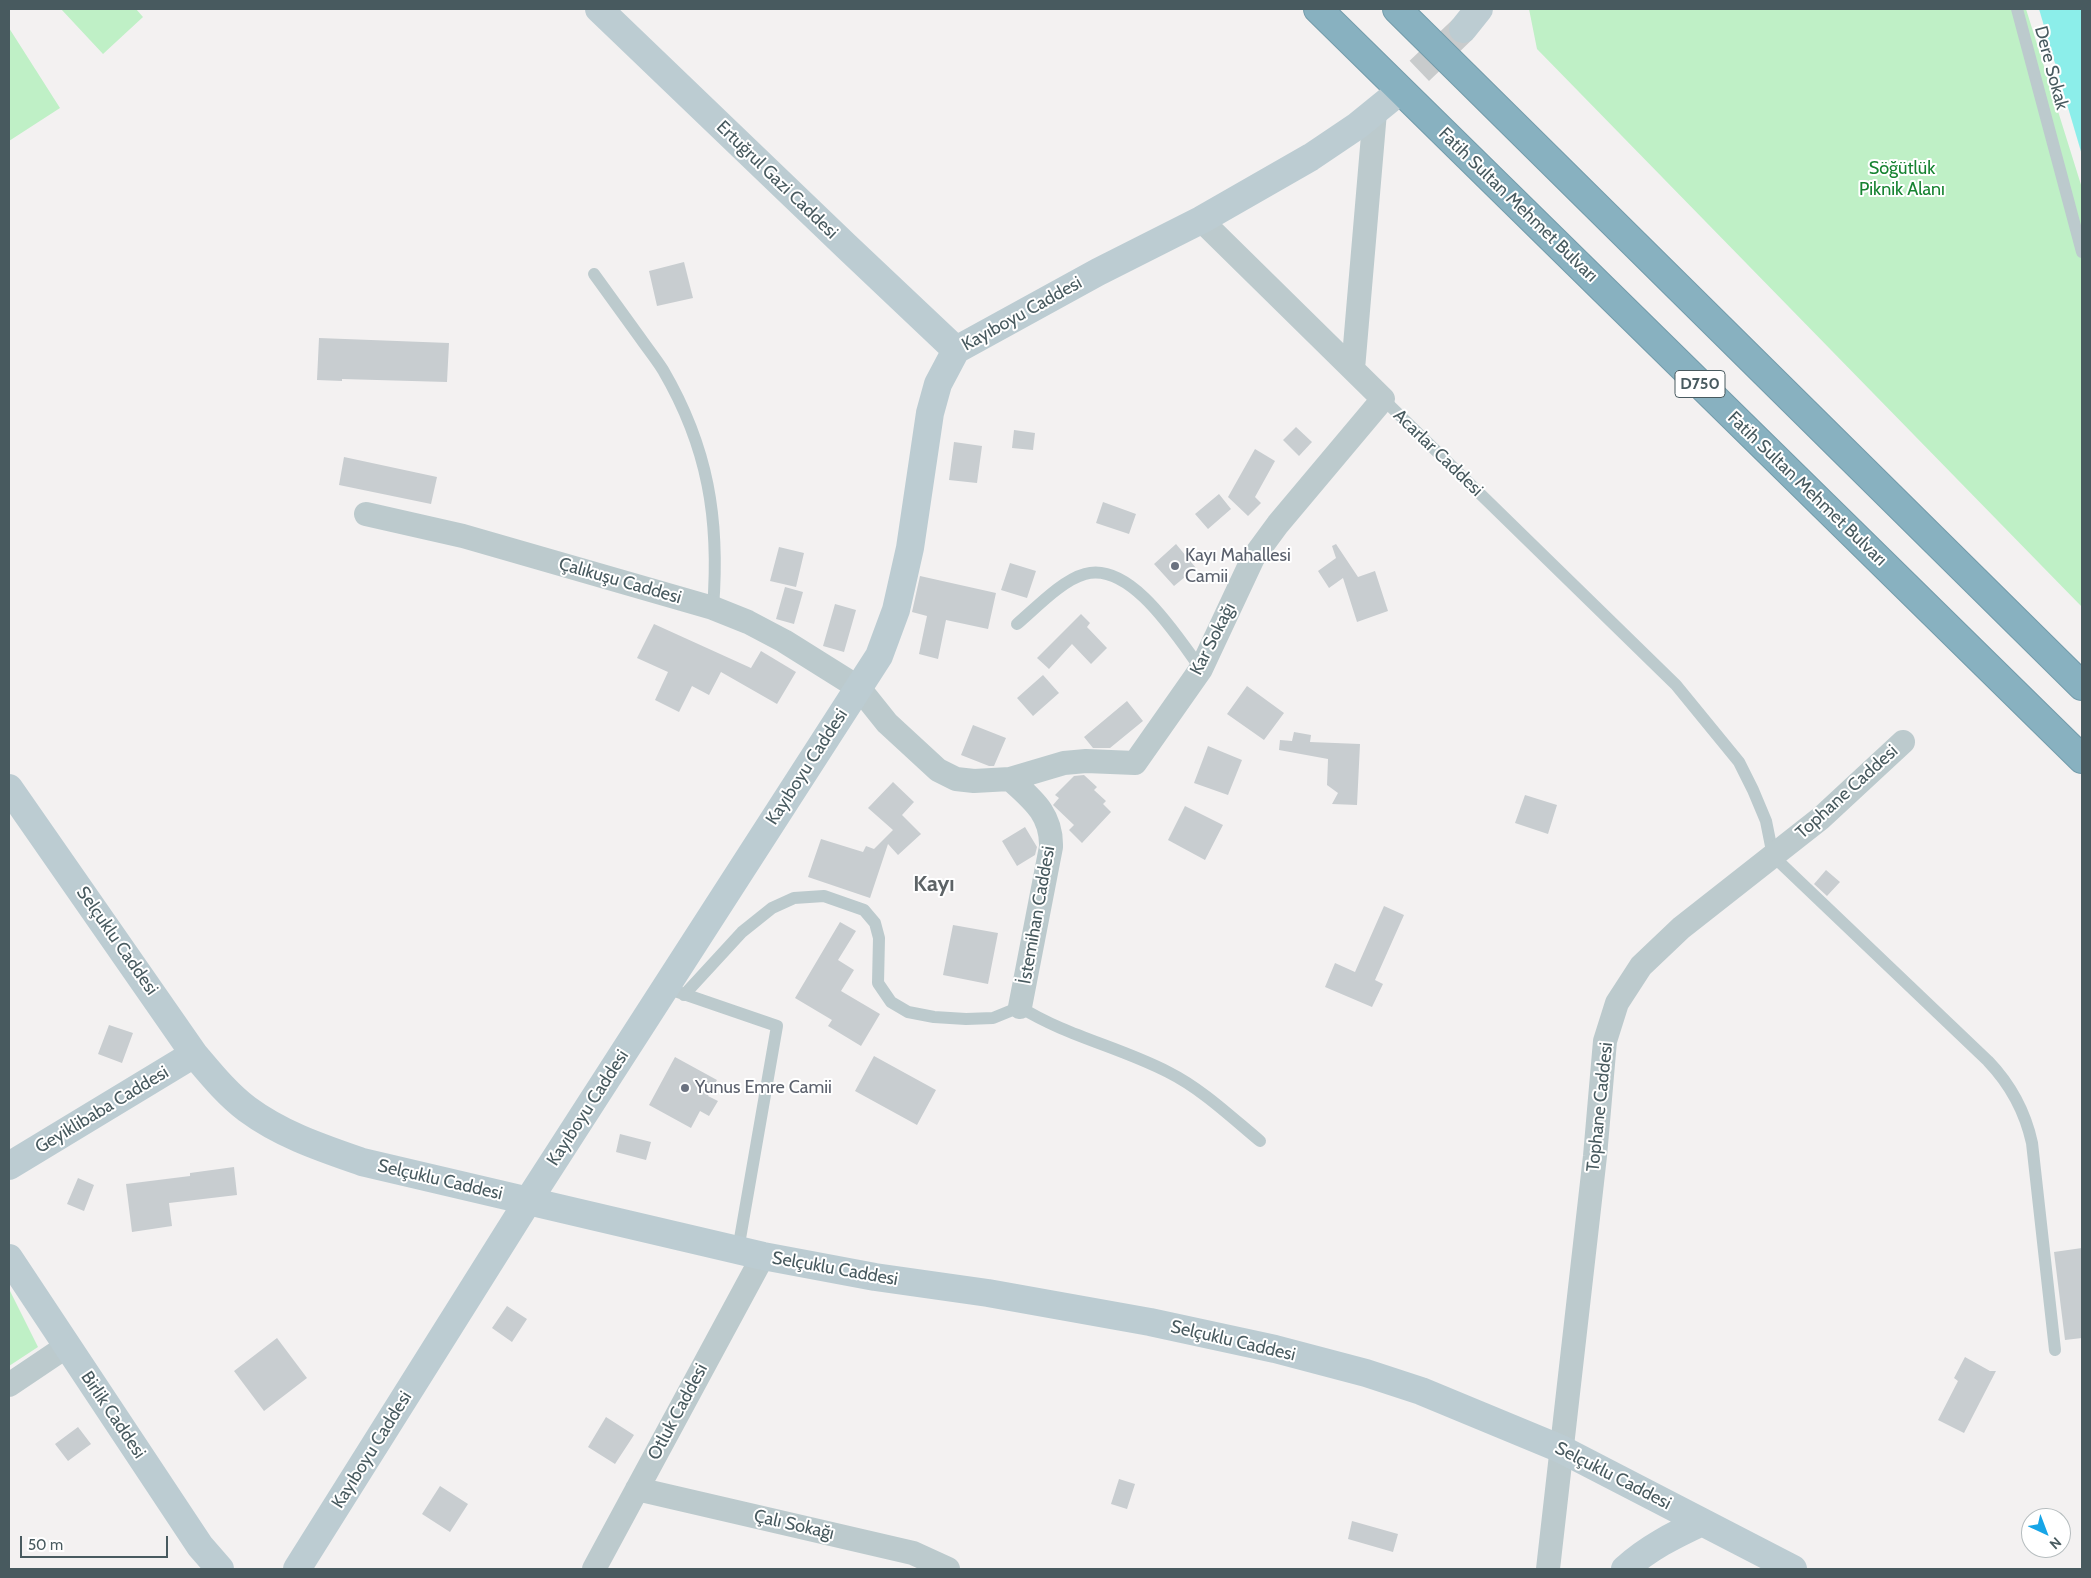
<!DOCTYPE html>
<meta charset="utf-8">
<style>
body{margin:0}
#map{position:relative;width:2091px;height:1578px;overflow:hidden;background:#f3f1f1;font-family:Cabin,sans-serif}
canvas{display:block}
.frame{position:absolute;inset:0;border:10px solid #485a5f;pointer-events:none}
.north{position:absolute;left:2021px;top:1508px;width:50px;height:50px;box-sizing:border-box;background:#fff;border:1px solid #b6bdbf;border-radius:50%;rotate:137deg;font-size:14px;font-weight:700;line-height:20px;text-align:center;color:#485a5f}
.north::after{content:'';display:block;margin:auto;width:18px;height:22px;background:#17a5e7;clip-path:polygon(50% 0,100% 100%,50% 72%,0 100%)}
.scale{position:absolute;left:20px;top:1536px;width:148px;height:22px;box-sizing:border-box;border:2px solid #485a5f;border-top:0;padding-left:6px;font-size:15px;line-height:18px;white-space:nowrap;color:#485a5f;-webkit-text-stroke:4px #fff;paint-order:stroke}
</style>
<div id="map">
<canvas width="2091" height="1578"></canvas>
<div class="frame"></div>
<div class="north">N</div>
<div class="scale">50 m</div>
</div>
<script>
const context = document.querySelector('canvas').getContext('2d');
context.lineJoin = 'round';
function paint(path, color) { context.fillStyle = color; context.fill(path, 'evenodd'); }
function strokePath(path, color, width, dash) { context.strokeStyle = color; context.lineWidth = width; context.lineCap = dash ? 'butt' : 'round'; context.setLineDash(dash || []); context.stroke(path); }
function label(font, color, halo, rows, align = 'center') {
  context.font = font + ' Cabin,sans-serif'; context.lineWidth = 4; context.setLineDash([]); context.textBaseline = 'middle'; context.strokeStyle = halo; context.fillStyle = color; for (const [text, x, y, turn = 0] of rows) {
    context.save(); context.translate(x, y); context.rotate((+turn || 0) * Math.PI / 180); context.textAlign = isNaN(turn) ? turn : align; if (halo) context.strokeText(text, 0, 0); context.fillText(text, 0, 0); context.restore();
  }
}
paint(new Path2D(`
 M61,9H136L143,17L103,54Z
 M1529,9H2026L2082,188V607L1537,49Z
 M9,28L60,108L9,141Z
 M9,1289L38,1347L9,1366Z`), '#bff0c6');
paint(new Path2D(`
 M2039,9H2082V155Z`), '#8ceeea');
paint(new Path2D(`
 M684,262L693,298L657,306L649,271Z
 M319,338L449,343L447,382L342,379V381L317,380Z
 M1296,427L1312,442L1299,456L1283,440Z
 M1014,430L1035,433L1033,450L1012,448Z
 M954,442L982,446L977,483L949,480Z
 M1255,449L1275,461L1255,497L1261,503L1248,516L1228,497Z
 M344,457L437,477L431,504L339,485Z
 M1219,494L1231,509L1208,529L1195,514Z
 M1103,502L1136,514L1129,534L1096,523Z
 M1176,544L1196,568L1174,586L1154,564Z
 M1336,544L1358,577L1375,571L1388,611L1357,622L1343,578L1329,588L1318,571L1336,558L1332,546Z
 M779,547L804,553L796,587L770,581Z
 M1010,563L1036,571L1027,598L1001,590Z
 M920,576L996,593L988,629L946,620L938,659L919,654L927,616L912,612Z
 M785,587L803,592L794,624L776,619Z
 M835,604L856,610L844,652L823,646Z
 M1081,614L1090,623L1087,627L1107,648L1091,664L1072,644L1049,669L1037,658Z
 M654,624L751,668L761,651L796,672L777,704L721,672L709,695L692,686L679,712L655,700L668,672L637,658Z
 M1043,675L1059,693L1033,716L1017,698Z
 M1247,686L1284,713L1264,740L1227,714Z
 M1127,701L1143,721L1110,748H1093L1084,737Z
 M973,725L1006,738L994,766H989L961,755Z
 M1294,732L1311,735L1310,742L1360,744L1357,805L1332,804L1338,793L1327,785L1328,759L1279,750L1280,740L1292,741Z
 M1208,746L1242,760L1228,795L1194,783Z
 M1084,775L1097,787L1094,790L1106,801L1103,804L1111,812L1082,843L1069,830L1074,825L1053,805L1059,798L1055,795L1074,776Z
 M893,782L914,802L902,815L921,834L898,855L888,844L870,898L808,877L821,839L863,852L866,846L874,849L893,830L868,808Z
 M1525,795L1557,805L1548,834L1515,823Z
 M1185,806L1223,825L1205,860L1168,840Z
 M1025,827L1037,847L1035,855L1017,866L1002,841Z
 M1826,870L1840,882L1827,896L1814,884Z
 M1384,906L1404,915L1375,980L1383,984L1372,1007L1325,987L1335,963L1355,972Z
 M840,922L856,931L838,960L854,970L841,991L880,1014L861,1046L828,1026L832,1020L795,998Z
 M953,925L998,933L988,984L943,975Z
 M109,1025L133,1033L122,1063L98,1054Z
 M874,1056L936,1090L917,1125L855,1091Z
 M675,1057L717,1080L708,1096L718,1101L709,1116L700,1111L691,1128L649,1105Z
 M620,1134L651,1142L646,1160L616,1152Z
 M234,1167L237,1195L169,1203L172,1226L132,1232L126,1184L190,1176V1173Z
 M78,1178L94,1185L84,1211L67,1204Z
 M2082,1248V1338L2065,1340L2054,1252Z
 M507,1306L527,1319L512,1342L492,1328Z
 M277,1338L307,1378L264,1411L234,1371Z
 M1965,1357L1990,1371H1996L1964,1433L1938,1420L1958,1381L1954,1378Z
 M606,1417L634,1435L615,1464L588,1447Z
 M78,1427L91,1444L68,1461L55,1444Z
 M1119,1479L1135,1484L1127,1509L1111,1504Z
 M440,1486L468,1504L450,1532L422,1514Z
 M1352,1521L1398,1534L1393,1552L1348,1539Z`), '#c8cdd0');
strokePath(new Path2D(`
 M1389,100L1463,29`), '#c8cbcc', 28, [28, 14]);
const highway = new Path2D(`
 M1318,9L2082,759
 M1397,9L2082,686`);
strokePath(highway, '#739cab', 30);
strokePath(new Path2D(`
 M2017,9L2082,252
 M594,274C609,295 625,317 641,339C648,349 656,359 663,370C708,447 720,519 713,608
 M1383,399L1676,685L1739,762L1753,790L1766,821L1773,856L1988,1061C2011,1085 2025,1111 2032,1143L2055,1350
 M1017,624C1035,609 1062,580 1085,574C1131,561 1178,638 1201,669
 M678,992L777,1026L738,1250
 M684,995L742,932L772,908L794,898L824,896L864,910L875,923L879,938L878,983L891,1002L908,1012L934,1017L966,1019L993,1018L1020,1007C1066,1036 1120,1047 1168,1072C1202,1089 1231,1117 1260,1141`), '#bccacd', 12);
strokePath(new Path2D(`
 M1353,369L1375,112
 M366,514L463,536L713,608L748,622L784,641L859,688L887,723L938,770L956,779L974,781L1010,779L1064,763L1086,761L1135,763L1201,669L1253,558L1278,524L1383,399L1201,220
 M1010,779C1032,799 1052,814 1051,847L1020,1007
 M9,1385L67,1346
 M637,1489L913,1553L948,1569
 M594,1569L763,1256
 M1548,1569L1595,1156L1605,1041L1617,1003L1641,966L1681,928L1821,818L1903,742`), '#bccacd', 24);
strokePath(new Path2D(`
 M599,9L846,246L956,350
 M1463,29L1479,9
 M9,788L194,1054C211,1074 227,1094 247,1109C282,1135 322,1148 362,1162L763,1256L875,1277L988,1293L1150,1322L1275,1349L1366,1373L1421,1391L1561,1449L1793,1569
 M9,1166L194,1054
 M9,1258L200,1546L220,1569
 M297,1569L528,1201L879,656L896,610L910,548L930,413L938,384L956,350L1098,272L1201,220L1311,157L1357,126L1389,100
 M1625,1569C1648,1548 1674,1535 1702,1522`), '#bcccd2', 28);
strokePath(highway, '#88b1c0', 28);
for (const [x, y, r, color] of [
 [1175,566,5,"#6b7280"],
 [685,1088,5,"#6b7280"]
]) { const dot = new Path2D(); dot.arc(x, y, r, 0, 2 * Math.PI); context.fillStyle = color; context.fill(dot); strokePath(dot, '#fff', 2); }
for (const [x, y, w] of [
 [1700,384,50]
]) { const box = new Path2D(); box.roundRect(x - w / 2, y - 13.5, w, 27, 4); context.fillStyle = '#fff'; context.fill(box); strokePath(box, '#485a5f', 1); }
label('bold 16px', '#485a5f', null, [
 ["D750",1700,384]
]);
label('18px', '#485a5f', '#fff', [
 ["Dere Sokak",2051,68,75],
 ["Ertuğrul Gazi Caddesi",777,180,44],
 ["Fatih Sultan Mehmet Bulvarı",1518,205,44],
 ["Kayıboyu Caddesi",1022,314,-29],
 ["Acarlar Caddesi",1438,453,44],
 ["Fatih Sultan Mehmet Bulvarı",1807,489,44],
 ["Çalıkuşu Caddesi",620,581,16],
 ["Kar Sokağı",1213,639,-63],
 ["Kayıboyu Caddesi",807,767,-57],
 ["Tophane Caddesi",1847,792,-42],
 ["İstemihan Caddesi",1037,915,-80],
 ["Selçuklu Caddesi",117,941,55],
 ["Tophane Caddesi",1600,1107,-84],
 ["Kayıboyu Caddesi",588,1108,-57],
 ["Geyiklibaba Caddesi",102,1110,-31],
 ["Selçuklu Caddesi",440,1180,13],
 ["Selçuklu Caddesi",835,1269,10],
 ["Selçuklu Caddesi",1233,1341,13],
 ["Otluk Caddesi",678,1412,-62],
 ["Birlik Caddesi",113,1415,56],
 ["Kayıboyu Caddesi",372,1450,-58],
 ["Selçuklu Caddesi",1613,1476,27],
 ["Çalı Sokağı",794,1525,13]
]);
label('18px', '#168331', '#fff', [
 ["Söğütlük",1902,169],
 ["Piknik Alanı",1902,190]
]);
label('18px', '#5b616d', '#fff', [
 ["Kayı Mahallesi",1185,556],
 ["Camii",1185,577],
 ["Yunus Emre Camii",695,1088]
], 'left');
label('bold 22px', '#5d6366', '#fff', [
 ["Kayı",934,885]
]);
</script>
